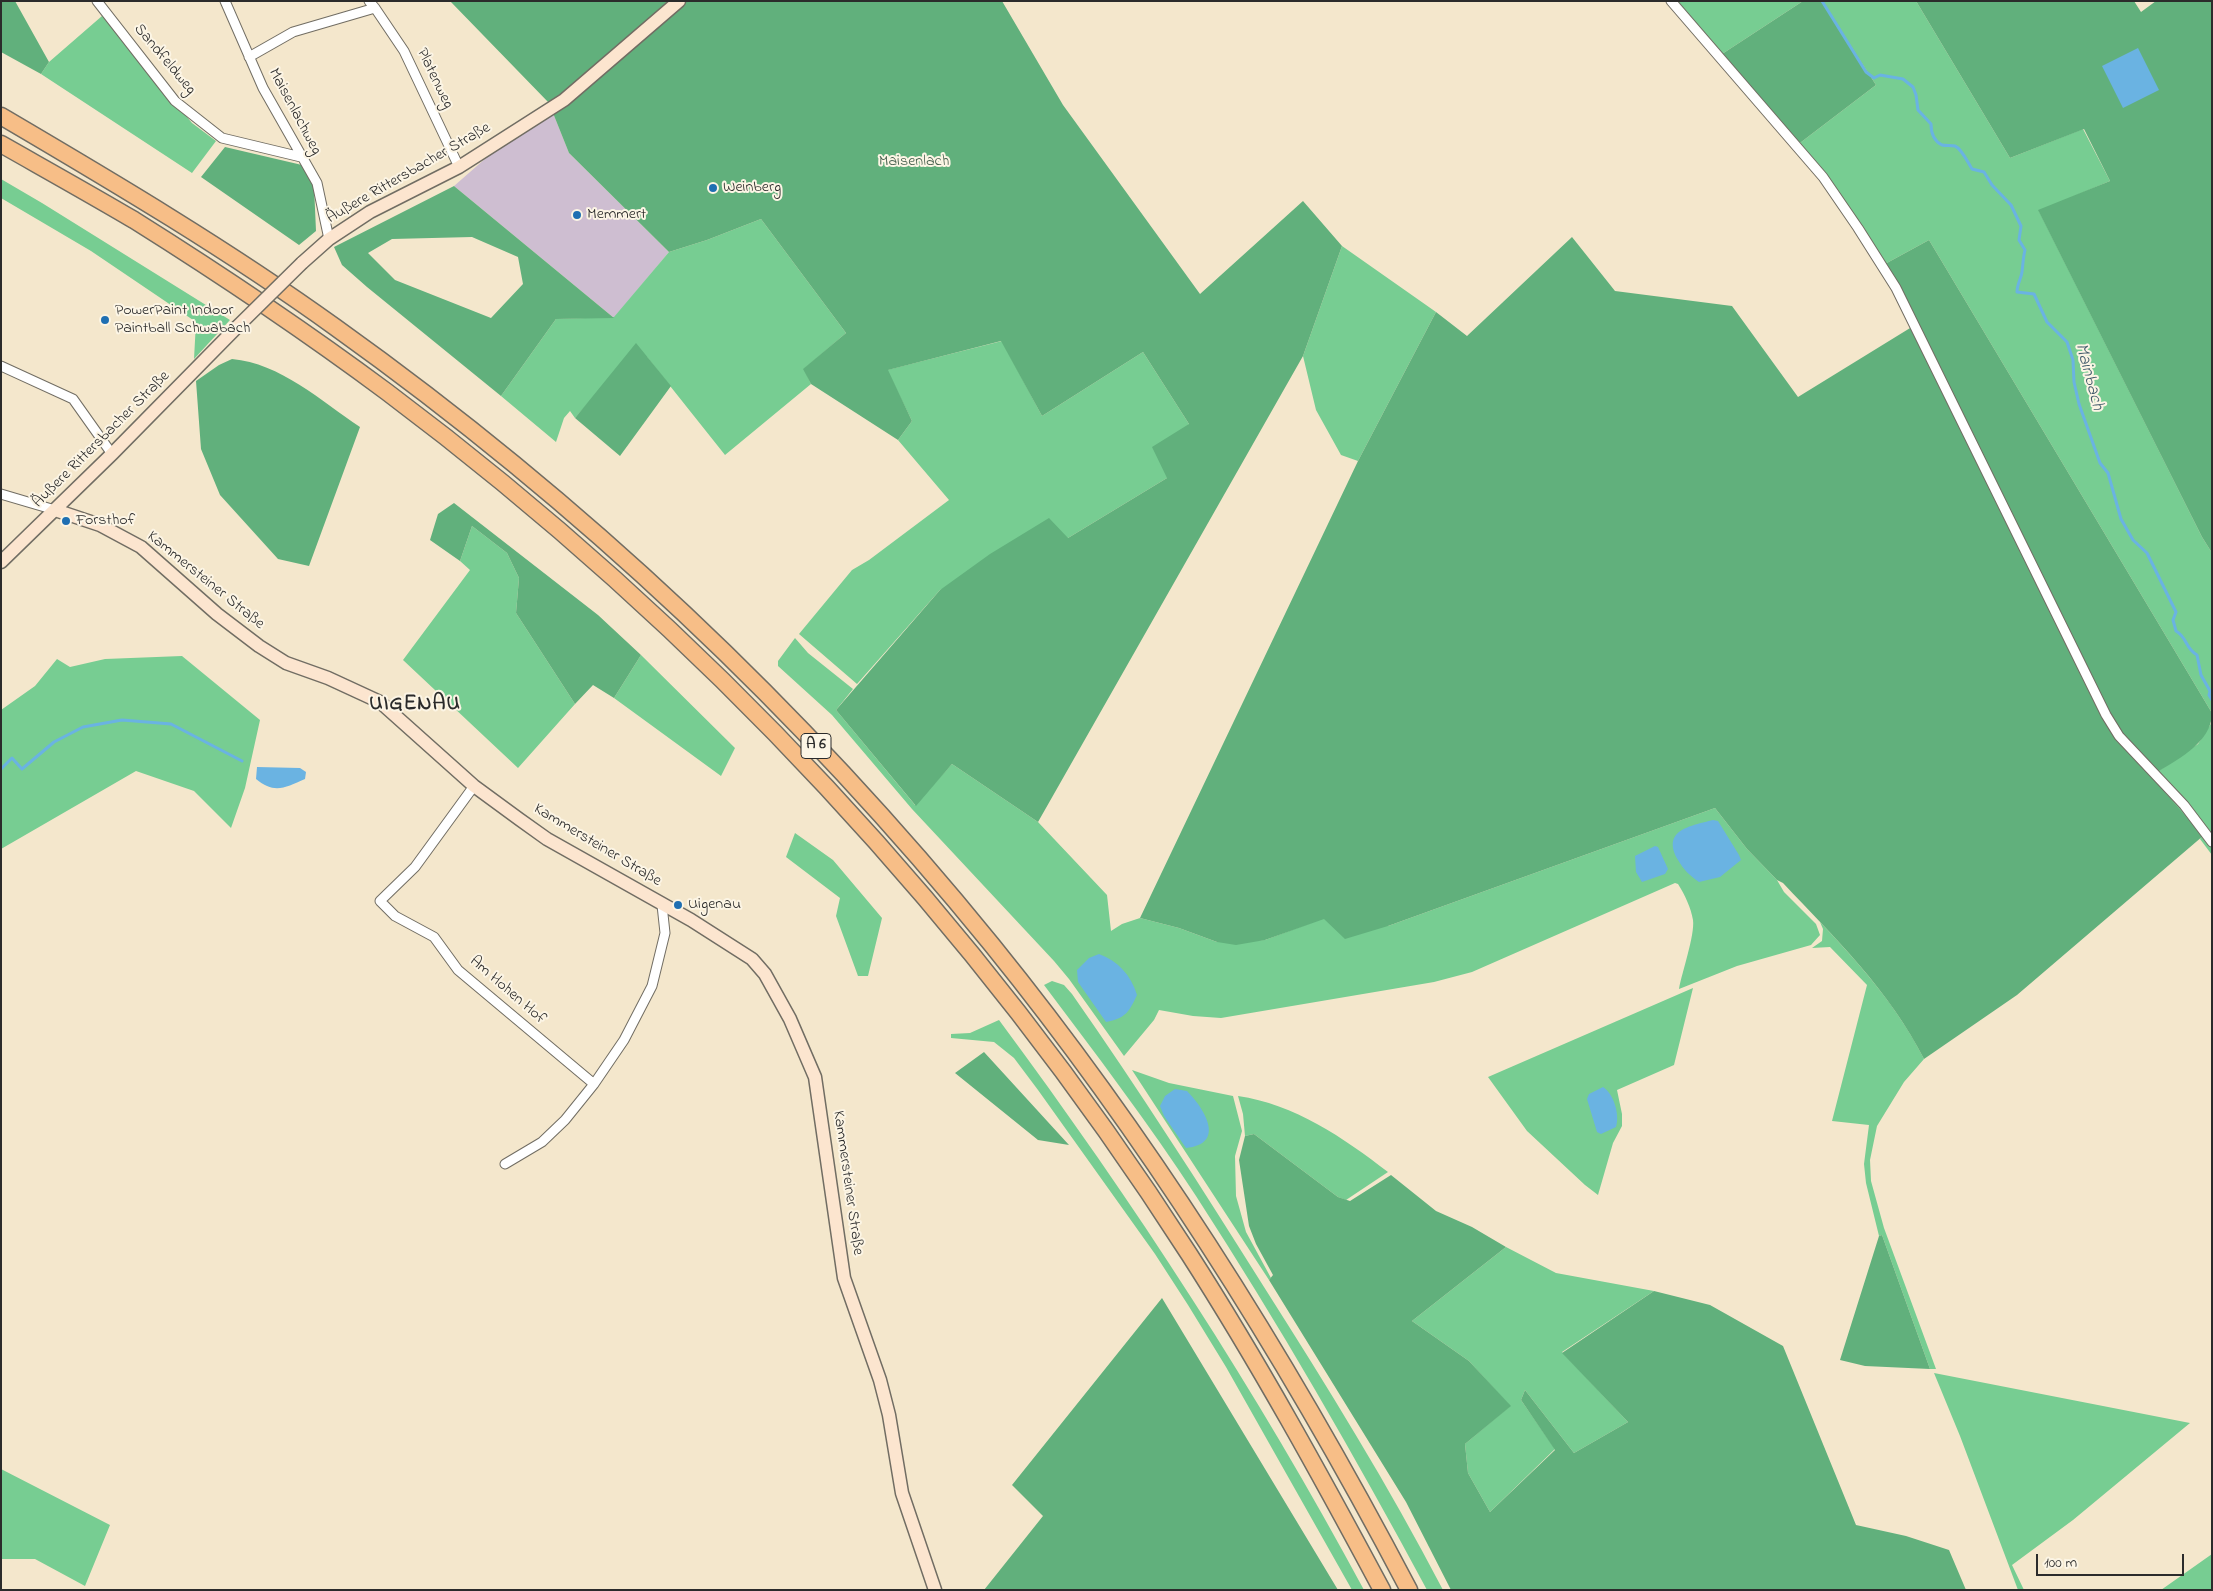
<!DOCTYPE html>
<meta charset="utf-8">
<style>
body{margin:0}
#map{position:relative;width:2213px;height:1591px;overflow:hidden;background:#f4e7cc;font-family:"Indie Flower",sans-serif}
canvas{display:block}
.frame{position:absolute;inset:0;border:2px solid #2b2b2b;pointer-events:none}
.scale{position:absolute;left:2036px;top:1554px;width:148px;height:22px;box-sizing:border-box;border:2px solid #2b2b2b;border-top:0;padding-left:6px;font-size:15px;line-height:18px;white-space:nowrap;color:#2b2b2b;-webkit-text-stroke:4px #fcf5e5;paint-order:stroke}
</style>
<div id="map">
<canvas width="2213" height="1591"></canvas>
<div class="frame"></div>
<div class="scale">100 m</div>
</div>
<script>
const context = document.querySelector('canvas').getContext('2d');
context.lineJoin = 'round';
function paint(path, color) { context.fillStyle = color; context.fill(path, 'evenodd'); }
function strokePath(path, color, width, dash) { context.strokeStyle = color; context.lineWidth = width; context.lineCap = dash ? 'butt' : 'round'; context.setLineDash(dash || []); context.stroke(path); }
function label(font, color, halo, rows, align = 'center') {
  context.font = font + ' "Indie Flower",sans-serif'; context.lineWidth = 4; context.setLineDash([]); context.textBaseline = 'middle'; context.strokeStyle = halo; context.fillStyle = color; for (const [text, x, y, turn = 0] of rows) {
    context.save(); context.translate(x, y); context.rotate((+turn || 0) * Math.PI / 180); context.textAlign = isNaN(turn) ? turn : align; if (halo) context.strokeText(text, 0, 0); context.fillText(text, 0, 0); context.restore();
  }
}
paint(new Path2D(`
 M549,103L569,153L669,252L614,318L454,186Z`), '#cebed1');
paint(new Path2D(`
 M1671,1H1803L1719,56Z
 M1822,1H1916L2010,158L2083,129L2110,181L2039,211L2202,537L2212,553V713L1929,240L1885,264L1796,146L1876,85Z
 M102,16L192,123L216,141L192,173L41,74L49,62Z
 M1,179L42,203L230,320L194,359L196,322L91,251L1,198Z
 M761,219L846,333L804,369L811,384L725,455L647,357L603,386L575,418L570,411L564,418L556,442L501,396L556,319L614,317L669,252L707,240Z
 M1342,246L1436,312L1358,461L1341,455L1316,410L1303,356Z
 M1002,341L1042,416L1143,352L1189,424L1167,478L1068,538L940,590L857,684L799,634L852,570L869,560L949,500L898,440L912,421L887,370Z
 M472,526L507,553L519,578L516,613L575,704L518,768L403,660L470,570L460,561Z
 M795,638L808,653L853,689L836,710L915,805L952,764L1038,822L1107,895L1111,931L1122,924L1140,918L1179,928L1217,942L1265,940L1324,918L1388,926L1715,808L1747,849L1777,880L1784,892L1816,924L1820,935L1811,945L1737,966L1679,989C1682,972 1695,935 1693,920C1691,908 1685,895 1678,884L1675,883L1472,972L1434,982L1221,1018L1193,1016L1159,1010L1154,1020L1124,1056L1069,979L1054,961L912,809L832,715L778,666V661Z
 M641,655L735,748L721,776L614,698Z
 M182,656L260,720L245,788L231,828L194,791L136,771L1,849V710L35,686L57,659L70,667L105,659Z
 M2212,722V855L2200,839L2202,836L2151,776L2198,744Z
 M795,833L833,860L882,918L868,976H858L836,916L840,898L786,857Z
 M1820,922C1859,963 1898,1007 1924,1059L1904,1082L1877,1126L1870,1160L1871,1181L1884,1228L1936,1369H1930L1882,1235L1879,1236L1866,1183L1864,1164L1869,1125L1832,1121L1867,985L1830,947L1812,948L1822,941L1823,929Z
 M1052,981L1064,985L1072,994C1139,1090 1202,1188 1264,1287C1327,1386 1389,1486 1443,1590H1427C1355,1456 1279,1324 1196,1196C1149,1124 1096,1054 1044,985Z
 M1693,988L1674,1065L1617,1090L1622,1114V1126L1613,1143L1598,1195L1585,1185L1527,1131L1488,1077Z
 M999,1020C1134,1202 1257,1391 1364,1590H1352L1226,1367L1188,1305L1155,1254L1038,1090L1014,1058L994,1042L951,1038V1034L970,1033Z
 M1132,1070L1169,1083L1233,1096L1242,1131L1235,1156L1236,1196L1246,1232L1271,1278L1269,1280Z
 M1238,1096C1294,1104 1344,1138 1388,1172L1346,1200L1338,1197L1254,1134L1245,1136L1243,1114Z
 M1506,1247L1556,1273L1654,1291L1562,1352L1628,1422L1574,1453L1525,1390L1521,1400L1555,1449L1490,1512L1468,1473L1465,1444L1510,1406L1469,1361L1412,1321Z
 M1934,1373L2190,1423L2073,1520L2012,1565L2024,1590H2018L1960,1436Z
 M1,1469L110,1525L85,1586L35,1559H1Z
 M2212,1554V1590H2161Z`), '#77cd92');
paint(new Path2D(`
 M1,1H15L49,62L41,74L1,52Z
 M450,1H1002L1063,105L1200,294L1303,201L1342,246L1303,356L1038,822L952,764L916,806L836,710L940,590L990,554L1049,518L1068,538L1167,478L1152,447L1189,424L1143,352L1042,416L1001,341L888,370L912,421L898,440L811,384L803,369L846,333L761,219L707,240L669,252L569,153L549,103Z
 M1803,1H1822L1876,85L1796,146L1719,56Z
 M1916,1H2134L2141,12L2156,1H2212V553L2202,537L2038,210L2110,181L2084,129L2010,158Z
 M225,147L302,165L314,186L316,231L299,245L201,177Z
 M454,186L614,318L556,319L501,396L367,287L342,265L334,247ZM472,237L518,257L523,284L491,318L395,280L368,253L392,239Z
 M1572,237L1615,291L1732,306L1798,397L1915,325L1885,264L1929,240L2212,713C2212,744 2174,761 2151,776L2203,836L2017,995L1924,1059C1890,991 1834,937 1783,883L1777,880L1747,849L1715,808L1388,926L1345,939L1324,919L1265,940L1236,945L1217,942L1179,928L1140,918L1358,461L1436,312L1467,336Z
 M636,343L671,386L620,456L575,418Z
 M232,359C280,363 321,401 360,427L309,566L278,559L220,495L201,449L196,381L219,365Z
 M454,503L598,615L641,655L614,698L593,685L575,704L516,613L519,578L507,553L472,526L460,561L430,540L438,514Z
 M984,1052L1069,1145L1038,1140L955,1073Z
 M1254,1134L1338,1197L1350,1201L1391,1175L1436,1211L1472,1227L1506,1247L1412,1321L1469,1361L1511,1406L1465,1444L1468,1473L1490,1512L1555,1450L1521,1400L1525,1390L1574,1453L1628,1422L1562,1353L1654,1291L1710,1305L1783,1346L1856,1525L1906,1536L1949,1550L1966,1590H1451L1406,1502L1269,1280L1273,1275L1256,1244L1249,1226L1239,1160L1245,1136Z
 M1882,1235L1930,1369L1865,1366L1840,1360L1879,1236Z
 M1162,1298L1338,1590H984L1043,1516L1012,1485Z`), '#61b07c');
paint(new Path2D(`
 M2138,48L2159,90L2123,108L2102,66Z
 M257,767L300,768L306,772L305,779C285,788 274,794 256,779Z
 M1713,820L1718,821L1739,855L1741,860L1720,877L1699,882C1689,875 1684,870 1678,860C1661,830 1690,826 1713,820Z
 M1655,846L1658,847L1668,869L1665,874L1642,882L1636,872L1635,856Z
 M1099,954C1118,961 1131,975 1137,995C1129,1012 1126,1018 1106,1022L1078,982L1077,970L1089,958Z
 M1603,1087C1614,1094 1620,1115 1616,1127L1601,1134L1597,1132L1587,1099L1589,1094Z
 M1175,1089L1187,1091C1204,1108 1227,1144 1186,1148L1164,1116L1160,1106L1165,1096Z`), '#6ab3e2');
strokePath(new Path2D(`
 M1822,1L1866,72L1874,78L1880,75L1903,79L1913,87L1916,95L1918,110L1931,124C1931,133 1934,141 1942,145C1946,146 1951,145 1955,146C1962,149 1968,163 1972,169L1984,172L1992,185L2011,205L2021,226L2019,240L2025,250C2023,258 2023,264 2022,272C2021,279 2017,284 2017,292L2034,294L2047,322L2067,342L2073,360L2074,382L2079,404L2100,463L2108,473L2121,519L2133,540L2147,553L2176,612L2173,620L2176,631C2187,637 2185,648 2197,655L2201,675L2210,691L2209,695L2212,700
 M1,769L12,758L22,769L54,742L83,727L122,720L171,724L242,761`), '#6ab3e2', 3);
const street = new Path2D(`
 M97,1L175,101L222,138L301,157
 M225,1L263,88L317,183L329,239
 M1671,1L1823,177L1858,228L1896,288L2106,715L2119,736L2184,805L2212,842
 M375,8L404,51L459,167
 M249,57L293,32L375,8L369,1
 M1,366L73,399L112,454
 M1,494L55,510
 M474,786L415,867L380,901L395,916L434,937L458,970L594,1084
 M505,1164L542,1142L565,1120L594,1084L624,1040L652,986L665,933L662,905`);
const secondary = new Path2D(`
 M302,263L329,239L370,212L459,167L564,100L679,1
 M55,510L100,525L141,547L217,614L259,646L286,663L328,678L380,702L474,786L519,819L547,839L691,920L752,959L765,974L790,1019L815,1077L844,1278L880,1380L889,1415L902,1493L935,1590
 M1,562L112,454L237,327`);
const highway = new Path2D(`
 M1,116C115,183 228,250 335,327C580,502 802,711 992,945C1153,1144 1290,1363 1409,1590
 M1,144C45,169 90,194 134,220C220,274 305,331 387,392C702,628 976,922 1189,1254C1259,1363 1321,1476 1382,1590`);
strokePath(street, '#716d63', 11);
strokePath(secondary, '#716d63', 15);
strokePath(highway, '#716d63', 19);
strokePath(street, '#fff', 9);
strokePath(secondary, '#fce5cf', 12);
strokePath(highway, '#f7be87', 16);
const secondaryBridge = new Path2D(`
 M237,327L302,263`);
strokePath(secondaryBridge, '#716d63', 15, []);
strokePath(secondaryBridge, '#fce5cf', 12);
for (const [x, y, r, color] of [
 [713,188,5,"#1f6fb2"],
 [577,215,5,"#1f6fb2"],
 [105,320,5,"#1f6fb2"],
 [66,521,5,"#1f6fb2"],
 [678,905,5,"#1f6fb2"]
]) { const dot = new Path2D(); dot.arc(x, y, r, 0, 2 * Math.PI); context.fillStyle = color; context.fill(dot); strokePath(dot, '#fcf5e5', 2); }
for (const [x, y, w] of [
 [816,746,30]
]) { const box = new Path2D(); box.roundRect(x - w / 2, y - 12.5, w, 25, 4); context.fillStyle = '#fcf5e5'; context.fill(box); strokePath(box, '#2b2b2b', 1); }
label('bold 15px', '#2b2b2b', null, [
 ["A 6",816,746]
]);
label('16px', '#2b2b2b', '#fcf5e5', [
 ["Sandfeldweg",164,60,50],
 ["Platenweg",434,79,64],
 ["Maisenlachweg",294,112,62],
 ["Äußere Rittersbacher Straße",409,174,-30],
 ["Äußere Rittersbacher Straße",102,440,-45],
 ["Kammersteiner Straße",205,581,39],
 ["Kammersteiner Straße",597,846,31],
 ["Am Hohen Hof",507,991,41],
 ["Kammersteiner Straße",847,1183,82]
]);
label('16px', '#425c4a', '#fcf5e5', [
 ["Maisenlach",914,162]
]);
label('16px', '#2b2b2b', '#fcf5e5', [
 ["Weinberg",723,188],
 ["Memmert",587,215],
 ["PowerPaint Indoor",115,311],
 ["Paintball Schwabach",115,329],
 ["Forsthof",76,521],
 ["Uigenau",688,905]
], 'left');
label('italic 18px', '#415b6b', '#fcf5e5', [
 ["Mainbach",2088,377,75]
]);
context.letterSpacing = '1px';
label('bold 21px', '#2b2b2b', '#fcf5e5', [
 ["UIGENAU",415,706]
]);
context.letterSpacing = '0px';
</script>
